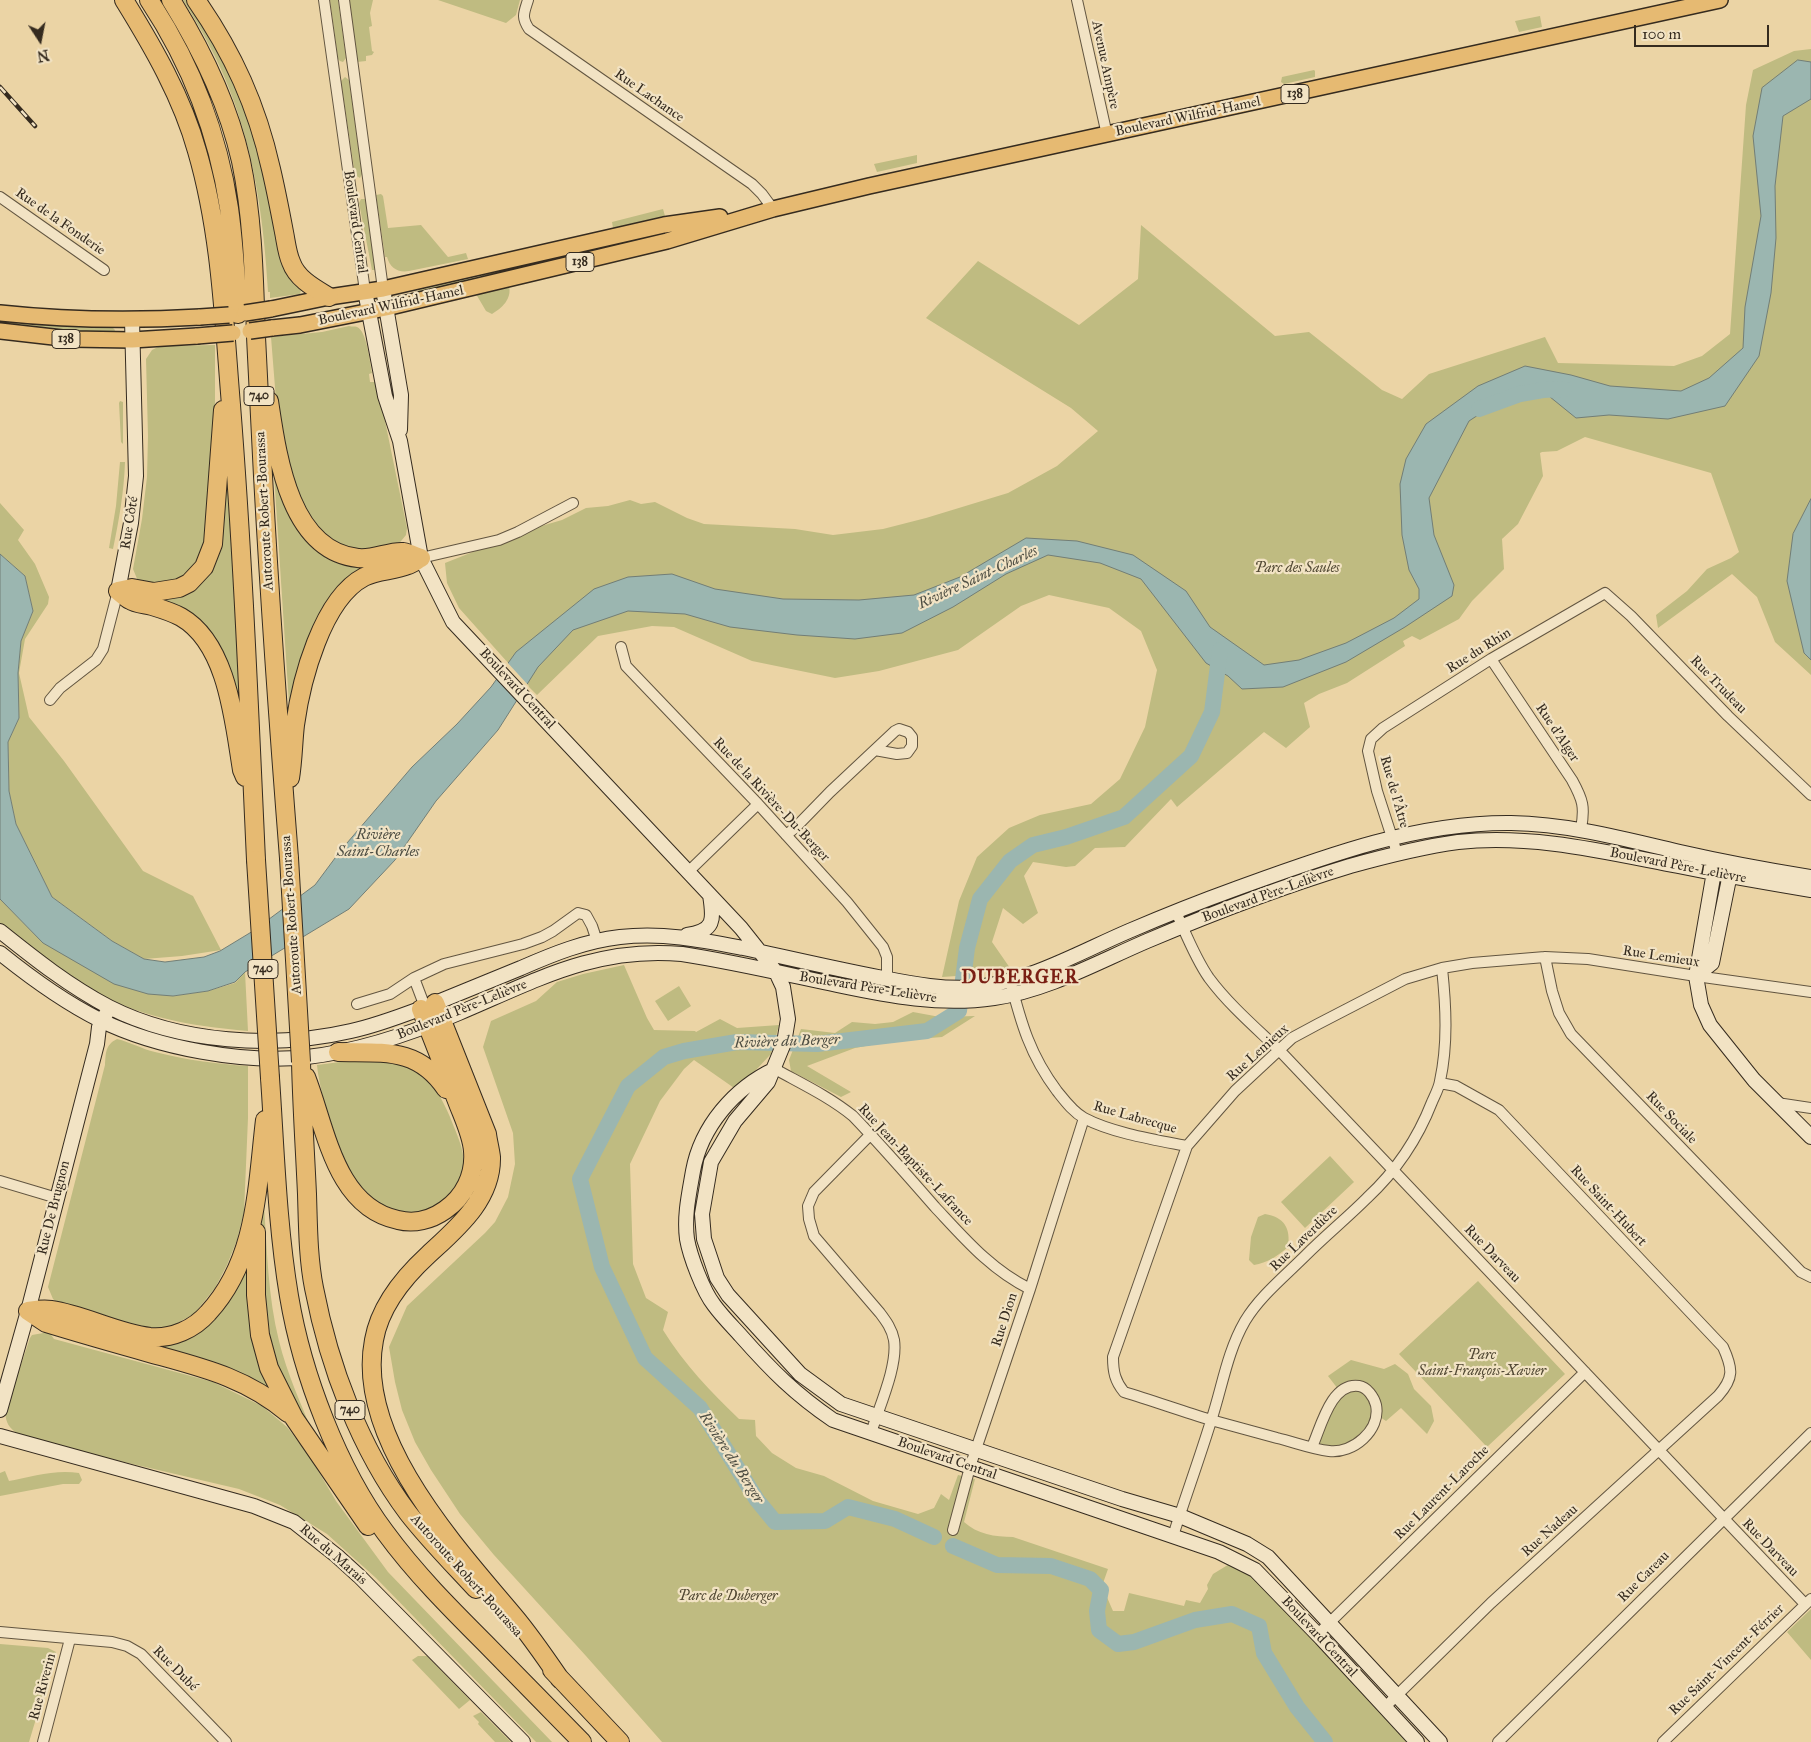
<!DOCTYPE html>
<meta charset="utf-8">
<style>
body{margin:0}
#map{position:relative;width:1811px;height:1742px;overflow:hidden;background:#ebd4a5;font-family:"IM FELL Great Primer",serif}
canvas{display:block}
.north{position:absolute;left:15px;top:15px;width:50px;height:50px;-webkit-text-stroke:4px #f2e3c4;paint-order:stroke;rotate:169deg;font-size:14px;font-weight:700;line-height:20px;text-align:center;color:#352b1f}
.north::after{content:'';display:block;margin:auto;width:18px;height:22px;background:#352b1f;clip-path:polygon(50% 0,100% 100%,50% 72%,0 100%)}
.scale{position:absolute;left:1634px;top:25px;width:135px;height:22px;box-sizing:border-box;border:2px solid #352b1f;border-top:0;padding-left:6px;font-size:15px;line-height:18px;white-space:nowrap;color:#352b1f;-webkit-text-stroke:4px #f2e3c4;paint-order:stroke}
</style>
<div id="map">
<canvas width="1811" height="1742"></canvas>
<div class="north">N</div>
<div class="scale">100 m</div>
</div>
<script>
const context = document.querySelector('canvas').getContext('2d');
context.lineJoin = 'round';
function paint(path, color) { context.fillStyle = color; context.fill(path, 'evenodd'); }
function strokePath(path, color, width, dash) { context.strokeStyle = color; context.lineWidth = width; context.lineCap = dash ? 'butt' : 'round'; context.setLineDash(dash || []); context.stroke(path); }
function label(font, color, halo, rows, align = 'center') {
  context.font = font + ' "IM FELL Great Primer",serif'; context.lineWidth = 4.5; context.setLineDash([]); context.textBaseline = 'middle'; context.strokeStyle = halo; context.fillStyle = color; for (const [text, x, y, turn = 0] of rows) {
    context.save(); context.translate(x, y); context.rotate((+turn || 0) * Math.PI / 180); context.textAlign = isNaN(turn) ? turn : align; if (halo) context.strokeText(text, 0, 0); context.fillText(text, 0, 0); context.restore();
  }
}
paint(new Path2D(`
 M183,0H191L238,80L302,286L300,294L270,298V292H268C264,223 255,155 230,91C218,59 201,29 183,0Z
 M330,0H338L346,58L343,62L340,61L338,59Z
 M349,0H373L370,13L372,26L369,27L372,51L374,52L372,55L366,56V61L357,62Z
 M438,0H520L516,15L506,23Z
 M1540,16L1542,27L1519,32L1515,21Z
 M1811,49V675L1775,642L1757,597L1732,574L1658,628L1656,615L1687,591L1707,569L1731,558L1739,552L1711,473L1585,437L1557,451L1542,452L1540,453L1543,476L1518,524L1502,539L1504,569L1472,601L1459,619L1420,640L1412,636L1403,641L1405,646L1347,683L1319,694L1304,703L1310,727L1286,748L1264,732L1177,807L1171,799L1125,847L1095,848L1075,866L1066,867L1033,862L1024,876L1038,913L1023,924L1003,908L992,942L1010,968L971,974V975L942,977L959,901L977,857L1009,828L1040,815L1091,804L1120,779L1145,727L1157,670L1141,631L1109,608L1049,595L1021,606L958,650L879,671L835,678L752,661L674,627L652,626L598,636L537,695L525,683L536,665L572,628L628,609L685,611L730,625L854,636L902,630L952,606L1005,572L1048,552L1101,558L1142,577L1220,669V671L1224,674L1184,594L1133,556L1076,544L1027,540L959,581L914,598L857,604L782,601L711,591L671,577L630,580L596,593L509,664L459,608L447,583L445,563L531,529L562,520L586,508L608,506L630,500L641,504L655,502L687,518L704,524L795,529L833,535L883,529L926,518L1008,493L1057,466L1098,431L1071,408L926,318L978,261L1079,325L1138,279L1141,225L1275,336L1309,332L1382,390L1402,399L1429,374L1545,337L1558,363L1674,366L1702,356L1730,334L1746,105L1753,70L1794,51Z
 M1314,70L1315,71V77L1284,84L1281,82L1282,77Z
 M345,77L349,80L362,174L360,178L355,175L341,81Z
 M917,155V163L877,172L874,164Z
 M381,194L383,196L388,228L421,225L448,257L466,253L468,259L409,271C398,273 390,268 387,257H385L376,195Z
 M361,199H365L366,201L376,270H372L359,203Z
 M663,209L665,216L613,228L612,222Z
 M501,271L502,275L419,293L418,290Z
 M509,286C512,299 502,308 492,314L486,311L476,294Z
 M0,319L113,328L115,330L114,333L71,332L0,323Z
 M349,326C352,327 355,326 357,327C367,331 370,363 372,373L369,374L370,382H377L407,528L406,535L397,546L350,552L317,532L293,488L278,425L271,337L322,332Z
 M215,345V422L210,528L202,563L181,581L148,586L138,581L133,569L142,519L147,477L148,436L146,359L152,350L160,346Z
 M120,401L123,402V444L121,442L119,403Z
 M120,462H125C124,492 119,520 113,549L109,548L116,506Z
 M274,474L305,532L373,562L359,573L293,704H289Z
 M223,480H228L240,702L235,703L226,669L167,606L156,597L191,587Z
 M0,503L24,530L18,540L35,564L49,597L48,604L25,639L19,673L29,717L64,761L143,871L193,896L221,950L182,956L144,959L112,941L52,897L16,824L9,791L8,742L19,718L18,673L21,640L33,611L25,576L0,554Z
 M0,899L43,943L173,996L208,991L235,983L245,972L248,1031C201,1027 154,1020 111,1000C70,981 35,951 0,925Z
 M624,965L647,1018L654,1030L695,1031L696,1032L720,1019L737,1028L779,1025L771,1054L737,1090L694,1060L684,1069L660,1101L630,1164L633,1264L646,1298L668,1312L663,1330C684,1364 711,1392 739,1419L755,1420L756,1436L772,1453L796,1468L824,1476L873,1501L918,1514L934,1508L941,1494L949,1500L958,1475L975,1479L964,1522C977,1534 995,1537 1013,1537L1108,1569L1102,1586L1113,1611H1124L1129,1593L1184,1606L1186,1600L1200,1603L1208,1589L1207,1585L1213,1574L1231,1563L1248,1573L1285,1609L1409,1742H662L586,1656L494,1555L460,1514L431,1470L415,1442L402,1410L395,1382L389,1347L407,1306L485,1233L495,1222L508,1197L515,1164L513,1133L483,1047L491,1021L536,1001L557,982L583,974Z
 M679,986L691,1006L668,1021L655,1001Z
 M913,1012L940,1017L975,1016L942,1037L893,1041L855,1048L807,1066L851,1092L841,1097L791,1071L789,1060L801,1029L835,1033L852,1022L875,1024L893,1022Z
 M117,1039C130,1042 142,1049 155,1052C186,1060 217,1064 248,1066V1118L244,1212L237,1240L227,1265L215,1288L194,1314L170,1327L151,1330L59,1304L53,1299L48,1287L105,1065C106,1053 105,1045 117,1039Z
 M378,1059C420,1068 433,1077 450,1117C456,1133 466,1151 463,1168C461,1177 457,1190 451,1196C449,1199 444,1201 441,1202C427,1212 409,1219 391,1212C386,1210 380,1205 375,1201C372,1199 366,1196 363,1192C342,1168 320,1097 317,1065L355,1060Z
 M1330,1156L1354,1182L1305,1228L1281,1202Z
 M260,1205H264C267,1250 268,1297 279,1341C287,1374 302,1406 315,1438L310,1440L263,1335Z
 M1265,1214C1284,1217 1291,1228 1288,1247C1278,1256 1267,1263 1254,1265L1249,1260L1251,1237L1258,1217Z
 M250,1257L272,1393L53,1318L178,1338Z
 M1478,1281L1565,1374L1487,1447L1399,1354Z
 M49,1332L54,1339L213,1382L262,1406L287,1427L310,1457L336,1501L388,1572L552,1742H536L376,1578L327,1534L280,1505L239,1489L107,1458L18,1434C9,1428 6,1423 5,1412L30,1338L32,1335Z
 M1351,1360L1384,1369L1395,1364L1408,1374L1414,1389L1431,1406L1434,1421L1427,1434L1401,1408L1386,1421L1380,1417V1402L1366,1383L1360,1382L1338,1389L1328,1376Z
 M1359,1389C1382,1407 1370,1442 1342,1446C1333,1448 1326,1446 1318,1443C1328,1421 1333,1394 1359,1389Z
 M5,1471L9,1481C31,1477 55,1469 79,1473L82,1480L79,1484H63L0,1496V1473Z
 M1811,1609V1660L1787,1632Z
 M0,1644L48,1648L56,1652L29,1742H0Z
 M418,1656H427L470,1700L459,1709L412,1660Z
 M481,1712L511,1742H495L478,1724L479,1722L473,1716Z`), '#bfbb81');
const water = new Path2D(`
 M1798,60L1811,62V99L1783,116L1775,186L1776,238L1771,293L1759,356L1725,406L1668,419L1609,415L1576,418L1539,388L1504,398L1469,421L1429,498L1434,535L1454,585L1452,596L1405,627L1346,662L1283,687L1242,689L1228,676L1206,663L1141,579L1100,563L1048,555L1006,574L953,607L902,633L855,639L797,635L730,627L685,614L628,611L573,630L538,667L498,730L436,801L395,860L349,909L245,972L235,982L208,991L173,996L148,994L114,984L43,943L0,899V554L25,576L33,611L21,641L18,673L19,718L8,742L9,791L16,824L52,897L112,941L144,959L165,962L204,957L220,951L253,931L315,885L341,850L412,767L457,724L491,687L516,652L594,589L628,577L672,574L715,589L783,599L859,600L914,595L960,577L1026,538L1077,541L1133,555L1186,591L1210,627L1264,665L1299,660L1346,643L1394,618L1419,599V589L1409,570L1402,535L1400,484L1406,459L1426,424L1478,386L1525,366L1571,375L1610,386L1681,391L1709,378L1743,348L1745,307L1761,216L1753,136L1762,88Z
 M1811,499V660L1804,653L1787,581L1793,534Z`);
paint(water, '#9bb6b0');
strokePath(water, '#727e76', 1);
paint(new Path2D(`
 M506,661L529,686L519,702L495,677Z`), '#ebd4a5');
strokePath(new Path2D(`
 M1479,409L1520,394L1543,390L1564,389
 M934,1537L895,1519L848,1507L825,1521L775,1522L757,1500L700,1408L645,1358L602,1267L580,1179L628,1086L664,1057L684,1051L737,1042L817,1044L927,1031L959,1011L967,948L980,899L1010,861L1033,845L1066,837L1124,817L1191,756L1212,712L1220,650
 M953,1546L997,1565L1051,1566L1090,1579L1101,1590L1097,1611L1099,1630L1118,1644L1134,1642L1195,1620L1232,1614L1259,1626L1264,1653L1297,1707L1325,1742`), '#9bb6b0', 16);
const street = new Path2D(`
 M324,0L365,291
 M344,0L383,289
 M528,0C524,13 521,17 529,29L752,184L762,194L773,209
 M1077,0L1107,135
 M0,197L104,270
 M421,558L499,540L518,532L573,503
 M621,647L626,666L758,804L847,902L883,947L887,957V979
 M1491,659L1572,780C1583,800 1585,807 1581,829
 M50,700L60,688L96,660L103,649L118,591
 M786,835L795,828L830,792L895,731L899,729L908,732L912,737V746L907,753L897,754L875,750
 M1397,853L1377,791L1368,751L1371,739L1383,728L1491,659L1605,593L1631,616L1728,716L1811,795
 M688,872L758,804
 M1176,912C1186,934 1195,958 1209,978C1229,1005 1256,1028 1280,1051L1805,1604
 M1545,957L1552,991L1559,1013L1571,1034L1801,1272L1811,1277
 M414,978L425,1007
 M1010,980C1021,1023 1030,1055 1057,1091C1065,1101 1073,1112 1084,1118C1112,1133 1156,1140 1187,1146
 M357,1004L390,994L414,978L444,964L523,944L542,937L553,931L578,913L586,915L592,926L597,941
 M775,1069C802,1084 828,1096 853,1116C881,1145 908,1176 935,1207C964,1238 991,1270 1030,1289
 M1777,1103L1811,1108
 M871,1134L814,1192L808,1206L809,1219L814,1236L880,1313C886,1321 892,1329 894,1340C898,1366 879,1407 871,1433
 M0,1181L57,1198
 M1312,1447C1321,1427 1331,1382 1359,1386C1367,1387 1374,1397 1376,1405C1381,1430 1353,1454 1329,1451C1312,1449 1294,1442 1277,1438C1255,1432 1233,1426 1211,1420C1182,1411 1153,1401 1124,1392C1115,1381 1113,1372 1113,1357L1187,1146L1235,1091L1292,1038L1318,1024L1405,979L1442,968L1472,963L1545,957L1588,959L1696,976L1811,992
 M953,1530L970,1467L1030,1289L1084,1118
 M1173,1536C1185,1498 1199,1460 1211,1421C1222,1388 1227,1352 1245,1321C1260,1296 1285,1276 1306,1255C1326,1235 1347,1218 1367,1198C1395,1172 1418,1138 1432,1102C1435,1095 1439,1088 1440,1081C1448,1044 1446,1006 1442,968
 M0,1632L112,1642L127,1646L141,1654L226,1742
 M1318,1634L1585,1372
 M1385,1707L1491,1603L1718,1396C1734,1378 1733,1369 1723,1347L1499,1110L1456,1086L1440,1083
 M43,1742L70,1639
 M1498,1742L1811,1433
 M1663,1742L1811,1599`);
const secondary = new Path2D(`
 M383,289L401,395L400,430
 M365,291L385,396L400,441L421,558L453,622L741,928L776,972L783,987L788,1019L784,1043L768,1082L735,1121L711,1162L702,1214L704,1239L717,1278L728,1295L800,1374L841,1404L1122,1499L1180,1516L1247,1544L1268,1557L1440,1742
 M118,591L131,523L136,476L132,320
 M1715,866L1696,976L1701,1005L1710,1025L1754,1080L1811,1137
 M0,931C35,959 69,986 109,1007C180,1043 274,1049 351,1031C379,1025 406,1014 433,1004C462,992 491,980 521,968C553,954 585,941 620,937C663,932 702,940 743,948C789,958 836,969 883,978C913,984 946,990 977,987C1030,981 1080,952 1129,931C1164,916 1199,902 1235,889C1323,857 1416,822 1511,823C1569,824 1625,839 1680,852C1724,862 1767,870 1811,877
 M687,935C715,931 714,920 710,895
 M0,953C31,978 64,1002 100,1020C157,1048 244,1064 307,1057C360,1051 410,1034 459,1013C535,981 596,946 682,954C734,962 785,974 837,985C889,996 941,1006 994,998C1046,991 1098,962 1147,941C1213,913 1281,887 1350,866C1386,856 1421,847 1458,842C1533,834 1605,852 1678,866C1722,875 1767,883 1811,890
 M1696,976L1712,963L1731,869
 M775,1069C734,1088 701,1127 693,1171C689,1194 684,1216 687,1239C690,1256 703,1291 714,1305C722,1316 732,1326 741,1336C772,1371 795,1394 833,1420L1219,1552L1255,1570L1321,1638L1417,1742
 M0,1410L28,1311L97,1044L99,1027L106,1014
 M0,1436L254,1506L294,1522L337,1556L359,1576L523,1742`);
const primary = new Path2D(`
 M271,309L329,297L383,289L664,225L720,217
 M0,313C66,320 134,321 200,317
 M272,328L300,325L386,308L667,241L773,209L869,186L1720,0
 M0,331L71,339L132,340L197,336`);
const highway = new Path2D(`
 M124,0C153,47 182,97 197,151C221,233 224,321 231,405C243,557 249,708 256,860
 M149,0C190,62 218,134 229,208C234,243 236,278 238,314
 M171,0C202,50 228,103 241,161C253,218 254,278 256,336C258,383 261,430 263,476C270,604 279,731 289,858
 M196,0C233,53 257,106 271,169C276,190 280,211 284,232C286,242 287,253 291,262C297,279 314,288 329,297
 M269,401C277,454 289,551 358,558C373,560 389,551 403,552C409,553 415,556 421,558
 M118,591L132,588L154,592L179,588L189,583L204,567L213,544L223,410
 M118,591C122,594 126,598 130,600C136,604 145,604 152,606C162,609 172,612 181,617C228,644 234,722 242,770L245,777
 M290,778C293,760 293,742 295,725C301,681 322,599 364,577C377,570 394,571 408,565C412,564 417,560 421,558
 M435,1003L487,1134C488,1142 490,1149 491,1157C492,1200 456,1229 428,1255C403,1278 380,1306 374,1340C355,1438 455,1546 513,1615C530,1635 545,1657 560,1679
 M338,1052C383,1053 418,1047 446,1089
 M301,1062C302,1106 305,1150 307,1194C308,1225 308,1258 314,1288C329,1366 360,1449 408,1513C429,1540 453,1564 476,1589
 M306,1077C326,1128 335,1207 398,1220C414,1224 431,1220 445,1210C464,1197 475,1175 473,1151C472,1135 463,1117 457,1101C445,1070 433,1039 421,1009
 M270,1078C275,1150 277,1224 289,1296C302,1374 338,1469 385,1532C415,1573 450,1608 485,1643C517,1676 550,1709 582,1742
 M256,1232V1295L260,1335L269,1368L294,1418L368,1526
 M28,1311C35,1310 44,1309 51,1310C85,1315 116,1333 150,1337C172,1339 194,1329 208,1313C257,1260 257,1187 265,1120
 M28,1311L46,1323C82,1334 117,1344 153,1354C204,1368 246,1378 288,1413
 M552,1670L620,1742`);
strokePath(street, '#625540', 12);
strokePath(secondary, '#352b1f', 16);
strokePath(primary, '#352b1f', 18);
strokePath(highway, '#352b1f', 20);
strokePath(street, '#f2e3c4', 10);
strokePath(secondary, '#f2e3c4', 14);
strokePath(primary, '#e6ba72', 15);
strokePath(highway, '#e6ba72', 18);
const rail = new Path2D(`
 M0,87L35,126`);
strokePath(rail, '#352b1f', 4.5);
strokePath(rail, '#f2e3c4', 2.5, [8]);
const primaryBridge = new Path2D(`
 M245,313L271,309
 M200,317L229,315
 M250,331L272,328
 M197,336L233,333`);
const highwayBridge = new Path2D(`
 M289,858L301,1062
 M256,860L270,1078`);
strokePath(primaryBridge, '#352b1f', 18, []);
strokePath(highwayBridge, '#352b1f', 20, []);
strokePath(primaryBridge, '#e6ba72', 15);
strokePath(highwayBridge, '#e6ba72', 18);
for (const [x, y, w] of [
 [1295,94,28],
 [580,262,28],
 [66,339,28],
 [259,396,30],
 [263,969,30],
 [350,1410,30]
]) { const box = new Path2D(); box.roundRect(x - w / 2, y - 9.5, w, 19, 4); context.fillStyle = '#f2e3c4'; context.fill(box); strokePath(box, '#352b1f', 1); }
label('bold 12px', '#352b1f', null, [
 ["138",1295,94],
 ["138",580,262],
 ["138",66,339],
 ["740",259,396],
 ["740",263,969],
 ["740",350,1410]
]);
label('14px', '#352b1f', '#f2e3c4', [
 ["Avenue Ampère",1105,65,78],
 ["Rue Lachance",649,96,35],
 ["Boulevard Wilfrid-Hamel",1188,117,-12],
 ["Rue de la Fonderie",60,222,35],
 ["Boulevard Central",355,222,82],
 ["Boulevard Wilfrid-Hamel",391,306,-12],
 ["Autoroute Robert-Bourassa",265,511,-93],
 ["Rue Côté",130,523,-81],
 ["Rue du Rhin",1479,651,-32],
 ["Rue Trudeau",1718,685,46],
 ["Boulevard Central",517,689,47],
 ["Rue d'Alger",1557,733,56],
 ["Rue de l'Âtre",1394,792,74],
 ["Rue de la Rivière-Du-Berger",771,800,47],
 ["Boulevard Père-Lelièvre",1678,866,11],
 ["Boulevard Père-Lelièvre",1268,895,-20],
 ["Autoroute Robert-Bourassa",292,915,-94],
 ["Rue Lemieux",1661,957,9],
 ["Boulevard Père-Lelièvre",868,988,9],
 ["Boulevard Père-Lelièvre",462,1010,-22],
 ["Rue Lemieux",1258,1053,-42],
 ["Rue Labrecque",1135,1118,16],
 ["Rue Sociale",1671,1118,46],
 ["Rue Jean-Baptiste-Lafrance",915,1165,47],
 ["Rue Saint-Hubert",1608,1206,47],
 ["Rue De Brugnon",54,1208,-76],
 ["Rue Laverdière",1304,1239,-44],
 ["Rue Darveau",1492,1254,46],
 ["Rue Dion",1005,1320,-72],
 ["Boulevard Central",947,1459,19],
 ["Rue Laurent-Laroche",1442,1493,-45],
 ["Rue Nadeau",1550,1531,-42],
 ["Rue Darveau",1770,1548,46],
 ["Rue du Marais",333,1555,41],
 ["Autoroute Robert-Bourassa",466,1576,48],
 ["Rue Careau",1644,1577,-45],
 ["Boulevard Central",1319,1637,47],
 ["Rue Saint-Vincent-Férrier",1727,1660,-44],
 ["Rue Dubé",175,1669,45],
 ["Rue Riverin",43,1687,-75]
]);
label('italic 14px', '#514833', '#f2e3c4', [
 ["Parc des Saules",1297,569],
 ["Parc",1482,1356],
 ["Saint-François-Xavier",1482,1372],
 ["Parc de Duberger",728,1597]
]);
label('italic 15px', '#4e4e43', '#f2e3c4', [
 ["Rivière Saint-Charles",978,578,-25],
 ["Rivière",378,835],
 ["Saint-Charles",378,852],
 ["Rivière du Berger",787,1042,-2],
 ["Rivière du Berger",731,1458,57]
]);
context.letterSpacing = '1px';
label('bold 19px', '#7a1f14', '#f2e3c4', [
 ["DUBERGER",1020,978]
]);
context.letterSpacing = '0px';
</script>
